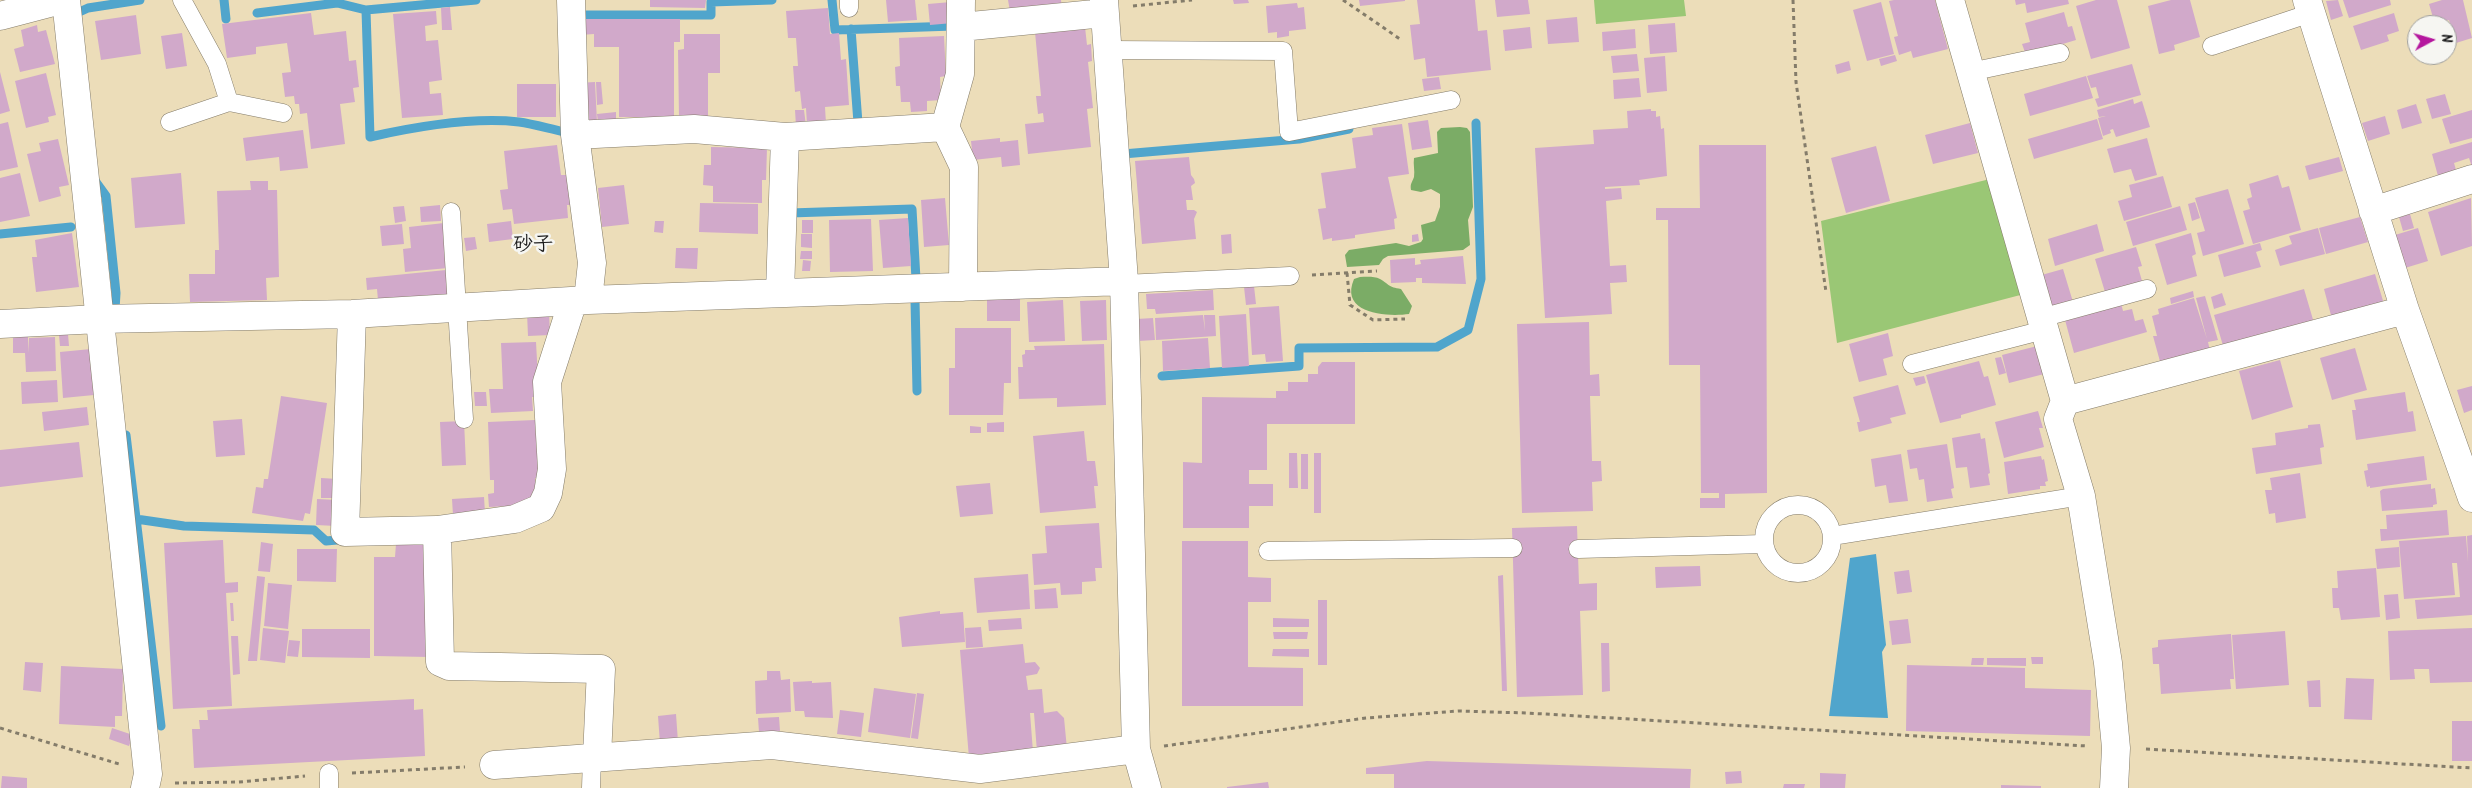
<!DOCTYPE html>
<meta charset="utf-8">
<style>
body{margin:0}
#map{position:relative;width:2472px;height:788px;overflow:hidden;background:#ecddb9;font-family:Kalam,sans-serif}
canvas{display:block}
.north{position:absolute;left:2407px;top:15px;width:50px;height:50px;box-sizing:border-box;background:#f6f6f2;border:1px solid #9f9f9c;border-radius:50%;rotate:84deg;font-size:14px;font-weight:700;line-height:20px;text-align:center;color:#1c1c1c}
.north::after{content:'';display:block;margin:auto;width:18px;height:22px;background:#b5179e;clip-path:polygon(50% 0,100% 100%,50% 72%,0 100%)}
</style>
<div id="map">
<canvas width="2472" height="788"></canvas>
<div class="north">N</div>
</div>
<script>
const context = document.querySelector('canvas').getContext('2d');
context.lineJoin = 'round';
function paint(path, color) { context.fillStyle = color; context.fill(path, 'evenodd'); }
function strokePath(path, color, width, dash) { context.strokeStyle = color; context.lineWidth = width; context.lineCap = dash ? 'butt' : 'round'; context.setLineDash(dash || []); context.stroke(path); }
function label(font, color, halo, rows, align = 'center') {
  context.font = font + ' Kalam,"Klee One",sans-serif'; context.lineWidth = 5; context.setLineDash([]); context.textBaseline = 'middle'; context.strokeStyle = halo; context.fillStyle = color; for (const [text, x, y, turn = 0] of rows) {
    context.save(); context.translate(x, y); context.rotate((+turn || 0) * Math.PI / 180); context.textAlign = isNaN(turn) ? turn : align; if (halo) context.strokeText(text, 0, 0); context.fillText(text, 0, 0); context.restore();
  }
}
paint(new Path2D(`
 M1594,0H1684L1686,16L1596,24Z
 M1998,177L2028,293L1837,343L1821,221Z`), '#9ac775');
paint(new Path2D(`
 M1460,127L1467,128L1470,132L1473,207L1468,220L1470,245L1463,250L1388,256L1383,259L1379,265L1347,267L1345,255L1349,250L1396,243L1409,246L1421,242L1423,239L1421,225L1435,221L1440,207V194L1431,189L1421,192L1411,190C1410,183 1412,183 1414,177C1415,171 1413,164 1414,158L1438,153L1437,132L1441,128Z
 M1360,277C1366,277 1374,276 1380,279C1390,285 1388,287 1401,289L1412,306L1409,314C1387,317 1339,314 1354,279Z`), '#7bac66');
paint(new Path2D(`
 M1876,554L1886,645L1882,652L1888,718L1829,716L1850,558Z`), '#50a5cc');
strokePath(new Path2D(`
 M224,0L226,19
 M832,0L835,30L954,26
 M366,10L370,137C414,127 474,117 519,122C534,124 550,129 565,132
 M257,13L337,3L366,10L476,0
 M578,15H711V2L772,0
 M75,19V14L88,8L140,0
 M851,29L858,123
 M1123,154L1299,139L1349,129
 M93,178L106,196L116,293L115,310
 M790,213L912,209L916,279
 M0,234L71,227
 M915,300L917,391
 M1162,376L1299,366V348L1437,347L1468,330L1481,279L1476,123
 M126,435L161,726
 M136,519L184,526L314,530L326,541L337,540`), '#50a5cc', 9);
paint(new Path2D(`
 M650,0H706L705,8L650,7Z
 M886,0H915L917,20L888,22Z
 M1008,0H1061L1062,8L1011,17Z
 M1233,0H1248L1249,3L1234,4Z
 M1359,0H1405V1L1360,6Z
 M1417,0H1475L1478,31L1487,30L1491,70L1427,77L1425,58L1414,60L1410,25L1420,24Z
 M1495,0H1528L1530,14L1497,17Z
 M1894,0H1935L1948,49L1913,58L1911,51L1899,55L1894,37L1898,36L1889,1Z
 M2015,0H2068L2069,4L2027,13L2025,3L2016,5Z
 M2096,0H2117L2130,48L2091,59L2076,6Z
 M2171,0H2190L2200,37L2174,45L2175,50L2159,54L2148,6Z
 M2338,0L2343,16L2331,20L2326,1Z
 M2343,0H2390L2391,5L2349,18Z
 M2442,0H2463L2472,38L2456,43L2449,20L2435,24L2429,4Z
 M951,2L953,23L930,25L928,4Z
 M1881,2L1894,54L1867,61L1853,10Z
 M1297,3L1298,8L1304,7L1306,29L1289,31V36L1277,38V32L1268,33L1266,6Z
 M450,7L452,30H442L441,8Z
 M828,8L830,34L839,33L841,60L846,59L849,105L825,107L826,124L807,125L806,108L802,109L800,91L795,92L793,66H798L796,38H788L786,11Z
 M436,11L437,24L425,26L426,41L438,40L442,80L429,82L430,94L441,93L443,115L402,118L393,14Z
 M2064,12L2068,27L2072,26L2076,40L2026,55L2022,44L2030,42L2025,23Z
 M311,13L314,35L346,31L349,61L356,60L359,87L353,88L355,102L340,104L345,144L311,149L307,113L300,114L299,104H295L294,96L285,97L282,73L291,72L287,43L256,47V54L227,58L222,24Z
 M2394,13L2399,31L2387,35L2389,41L2361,50L2353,26Z
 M136,15L141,54L101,60L95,21Z
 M1577,17L1579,42L1548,44L1546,20Z
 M579,19H680V42H674V117H619V47H594V34L580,35Z
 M1675,23L1677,52L1650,54L1648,25Z
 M37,25L38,32L46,30L55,64L20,72L14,49L24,46L21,30Z
 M1085,27L1087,45L1091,44L1092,61L1088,62L1093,108L1087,109L1091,147L1028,154L1025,124L1044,122L1043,113L1038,114L1036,96H1041L1035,32Z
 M1530,27L1532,48L1505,51L1503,30Z
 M1635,29L1636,48L1603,51L1602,32Z
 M182,33L187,66L166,69L161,36Z
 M684,34H720V73H708V117H679L678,50L684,49Z
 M944,36L946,76L940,77L941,100L927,101V111L911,112L910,102H901L900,86H896L895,67L900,66L899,38Z
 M1637,54L1639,71L1613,73L1611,56Z
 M1895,55L1897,61L1881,66L1879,59Z
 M1665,56L1667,91L1647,93L1644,58Z
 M1849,61L1851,70L1837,74L1835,65Z
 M2132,64L2141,95L2098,107L2095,99L2099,98L2096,87L2091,88L2087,76Z
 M0,72L10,111L0,114Z
 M46,73L56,115L48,117L49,122L26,128L15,81Z
 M2086,76L2093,98L2030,116L2024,94Z
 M1439,77L1441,89L1424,91L1422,79Z
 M1639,78L1641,97L1614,99L1613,80Z
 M595,82L597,122L579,123L577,83Z
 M596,82H601L603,104L597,105Z
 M517,84H556V117H517Z
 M2445,94L2451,114L2432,119L2426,99Z
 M2133,99L2134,104L2142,101L2150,127L2116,137L2113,129L2110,130L2111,133L2103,136L2098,118L2106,116L2099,117L2097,110Z
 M2416,104L2422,123L2402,129L2397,110Z
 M1651,109V111H1656V117L1660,116L1661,129L1664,128L1667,176L1639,180L1640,185L1605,187V189L1621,188L1622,199L1606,201L1610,266L1626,265L1627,282L1610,283L1612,314L1545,318L1535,148L1594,144L1593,130L1628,128L1627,111Z
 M795,110H804L806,126H796Z
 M2472,110V138L2450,144L2442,119Z
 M616,112V121L598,122L597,114Z
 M2385,116L2390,134L2368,141L2362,123Z
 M2097,119L2103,139L2034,159L2028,139Z
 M1428,120L1432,147L1412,150L1408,123Z
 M8,122L18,167L0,171V124Z
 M1970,123L1978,153L1933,164L1925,135Z
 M1402,124L1409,174L1388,177L1397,218L1394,219L1395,229L1355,235V238L1332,241V238L1323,240L1318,209L1326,208L1321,173L1356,168L1352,138L1373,135L1372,128Z
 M303,130L308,168L280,171L279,157L246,161L243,138Z
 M1000,138V142L1018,140L1020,165L1002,167L1001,157L973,160L971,141Z
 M2147,138L2157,175L2135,181L2131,169L2114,173L2107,149Z
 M58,139L69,185L59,187L61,196L39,202L27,154L41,151L39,143Z
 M2472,142V167L2469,158L2454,163L2456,170L2438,176L2432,154Z
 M557,145L561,175H568L572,205H567L568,218L514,224L512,209L503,210L500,190L508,189L504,151Z
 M1699,145H1766L1767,493L1725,494V508H1700V498H1719V493H1701L1700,365H1669L1668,220H1656V208H1700Z
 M1876,146L1890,201L1846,213L1831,158Z
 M711,147L767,148L766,180H762V203L713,202V186L703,185L704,165H711Z
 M1189,157L1191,175L1194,179L1195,183L1191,186L1193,200H1186L1187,210H1194L1197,212L1194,219L1196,239L1142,244L1135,161Z
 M2339,157L2343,171L2309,180L2305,166Z
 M20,173L30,216L0,222V178Z
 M181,173L185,224L135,228L131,178Z
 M2278,175L2282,188L2289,186L2301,230L2253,244L2243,211L2250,209L2247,199L2252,197L2249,184Z
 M2163,176L2172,207L2124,221L2118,201L2132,197L2129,185Z
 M250,181H268V190H277L279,277L266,278L267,300L190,302L189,274H215V250H219L217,191L251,190Z
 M624,185L629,224L602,227L598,188Z
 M2228,189L2244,244L2203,256L2197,233L2205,231L2195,198Z
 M945,198L949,245L924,247L921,200Z
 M2471,198L2472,246L2441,256L2428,212Z
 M2195,202L2200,218L2192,221L2188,204Z
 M700,203L758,204V234L699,232Z
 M440,205L441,221L421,222L420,207Z
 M404,206L406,221L395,223L393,207Z
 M2180,206L2187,230L2133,246L2126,222Z
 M2410,214L2414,228L2403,231L2399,217Z
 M2360,217L2368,242L2326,254L2319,228Z
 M908,218L911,266L883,268L879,220Z
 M871,219L873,271L830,272L829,220Z
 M802,220H813V233H802Z
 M511,221L513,239L489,242L487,224Z
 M655,221H664L663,233L654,232Z
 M444,223L448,268L405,272L403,249L411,248L409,227Z
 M402,224L404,244L382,246L380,226Z
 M2097,224L2104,251L2055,266L2048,239Z
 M2318,228L2325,254L2280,266L2275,250L2292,244L2289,236Z
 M2418,228L2428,261L2405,268L2395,235Z
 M72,233L79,287L36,292L32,257H37L35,240Z
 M2191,233L2196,254L2192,256L2197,276L2167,285L2155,244Z
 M801,234H812V248L801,247Z
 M1231,234L1232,253L1222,254L1221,235Z
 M1418,234L1419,241L1412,242V235Z
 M475,237L477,249L466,251L464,238Z
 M2260,243L2262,250L2256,252L2261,267L2224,277L2218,255Z
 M2136,247L2142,266L2138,267L2142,281L2105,292L2095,259Z
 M676,248H698L697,269L675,268Z
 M801,251H812V259H800Z
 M1463,256L1466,284L1422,283V278H1416V282L1391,283L1390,260L1415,258V265L1421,264L1420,260Z
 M803,260L811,261L810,271H802Z
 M2063,269L2073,302L2047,309L2038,276Z
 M446,270L449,294L378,300L377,289L367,290L366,278Z
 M2375,274L2384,304L2332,319L2324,289Z
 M1254,286L1256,304L1246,305L1244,287Z
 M2304,289L2314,323L2224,349L2214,315Z
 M1213,290L1214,310L1156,314L1155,309H1147L1146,294Z
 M2193,291L2194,297L2171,304L2170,298Z
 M2222,293L2226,305L2214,309L2211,297Z
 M987,295H1020V321H987Z
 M2205,296L2218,340L2208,342L2210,351L2161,365L2153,336H2157L2152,316L2159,314L2158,309L2194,298L2207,339L2196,298Z
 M1063,300L1065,341L1029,342L1027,302Z
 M1106,300L1107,340L1082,341L1080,301Z
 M2121,303L2123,311L2132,309L2135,321L2143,319L2147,332L2074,353L2065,320Z
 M1279,306L1283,361L1266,362L1265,354L1252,355L1249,308Z
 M549,312L550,335L528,336L527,313Z
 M1246,314L1249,366L1222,368L1219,316Z
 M1203,315L1205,331L1204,315H1215L1216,336L1156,340L1155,318Z
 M1153,318L1155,340L1138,341L1137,319Z
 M1589,322L1590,375L1599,374L1600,396H1590L1592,461H1601L1602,481L1592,482L1593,511L1522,513L1517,324Z
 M955,328H1011V383H1004L1003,415H949V368H955Z
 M1888,333L1893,356L1883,359L1887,375L1859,382L1849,344Z
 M68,334L69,346H60L59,335Z
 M28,335V353L29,338L55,337L56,371L26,372L25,353H13V336Z
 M1208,338L1210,368L1163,371L1162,341Z
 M536,342L539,397H532L533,411L491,413L489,389H503L501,343Z
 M1104,344L1106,405L1057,407V398L1019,399L1018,367H1023L1022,355L1025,354V350H1035L1034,346Z
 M2041,345L2048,373L2009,383L2002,355Z
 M2355,348L2367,390L2332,400L2320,358Z
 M91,349L94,395L63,398L60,352Z
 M2001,357L2006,373L1999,375L1995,358Z
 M2280,360L2293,407L2252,420L2239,371Z
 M1979,361L1984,377L1988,376L1996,405L1961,415V418L1940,423L1926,375Z
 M1322,362H1355V424H1267V470H1249V484H1273V506H1249V528H1183V462L1202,463V397L1276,398V391H1288V382H1308V374H1318V367Z
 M1924,376L1926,383L1916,386L1913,378Z
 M57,380L58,402L22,404L21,382Z
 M1898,385L1906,414L1890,418L1892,423L1859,432L1857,422H1860L1853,397Z
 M2472,386V410L2464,413L2457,390Z
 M474,392H486L487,406H475Z
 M2405,392L2408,412L2413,411L2416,431L2356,440L2352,410H2356L2354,400Z
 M281,396L327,403L310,514L305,513L303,521L252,513L256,487L263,488L264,479H268Z
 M87,407L89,425L44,431L42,412Z
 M2038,411L2043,428H2039L2044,447L2004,458L1995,422Z
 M242,419L245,455L216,457L213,421Z
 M535,420L537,451L542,450L543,478H535L537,499L532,505L489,507L488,494L494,493V480H490L488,422Z
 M464,421L466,465L442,466L440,422Z
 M1004,422V432H987V423Z
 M2320,424L2324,447L2320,448L2322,464L2256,474L2252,448L2276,445L2275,433L2308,428V425Z
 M970,426L981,427V433H970Z
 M1084,431L1087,461H1095L1098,486H1094L1096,508L1040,513L1033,436Z
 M1980,433L1981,439L1985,438L1990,473L1988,474L1990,485L1970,488L1967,467L1956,468L1952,438Z
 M79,442L83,477L0,487V450Z
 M1947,444L1954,488L1951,489L1953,498L1927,502L1924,479L1919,480L1917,468L1910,469L1907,450Z
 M1289,453H1297L1298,488H1289Z
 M1314,453H1321V513H1314Z
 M1301,454H1308V489H1301Z
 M1901,454L1908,501L1889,503L1886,485L1875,487L1871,459Z
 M2041,456L2042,460L2044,459L2048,481L2045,482L2046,486H2040V489L2008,494L2004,462Z
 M2424,456L2427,480L2370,488V486L2367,487L2364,471L2368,470L2367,464Z
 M2300,473L2306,518L2276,523L2275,513L2269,514L2265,490H2272L2270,478Z
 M321,478L338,479L337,498H321Z
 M990,483L993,514L960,517L956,486Z
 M2431,484V489L2435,488L2437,504L2433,505V507L2382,511L2380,491L2383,489Z
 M484,497L485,513L453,515L452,499Z
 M317,499L337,500L336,526L316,525Z
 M2447,510L2449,535L2381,541L2380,529H2387L2386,515Z
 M1099,523L1102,568H1095L1096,581L1082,582V594L1061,595L1060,583L1034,585L1032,554L1047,553L1045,526Z
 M1577,526L1579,584L1597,583V610L1580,611L1583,695L1517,697L1512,528Z
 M2472,535V615L2417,619L2415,600L2460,597L2457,563H2452L2455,595L2404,599L2399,541L2466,536L2468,562L2467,536Z
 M223,540L225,583L238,582V592L226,593L232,706L173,709L164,543Z
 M1182,541H1248V577L1271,578V602H1248V667L1303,668V706H1182Z
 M261,542L273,544L270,572L258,571Z
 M396,544L429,545V657L374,656V557H395Z
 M2399,547L2400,567L2377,569L2375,549Z
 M297,549H337L336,582L297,581Z
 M1700,566L1701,586L1656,588L1655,567Z
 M2376,568L2380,617L2341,620L2339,608H2333L2332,588H2338L2337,571Z
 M1909,570L1912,592L1897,594L1894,572Z
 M1028,574L1030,609L977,613L974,578Z
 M1503,575L1507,691H1502L1498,576Z
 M257,576L265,577L257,661H248Z
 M268,583L292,585L288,629L264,626Z
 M1056,588L1058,608L1035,609L1034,590Z
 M2398,594L2400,618L2386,620L2384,595Z
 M1318,600H1327V665H1318Z
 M230,603H233L234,621H231Z
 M940,611V614L963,612L965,642L902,647L899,617Z
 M1021,618L1022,629L989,631L988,620Z
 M1273,618L1309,619V627H1273Z
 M1908,619L1911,643L1892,645L1889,621Z
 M981,627L983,647L966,648L965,628Z
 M263,628L289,631L285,663L260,660Z
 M2472,628V682L2430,683L2429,669H2414L2415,679L2390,680L2388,631Z
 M302,629H370V658L302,657Z
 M2285,631L2289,685L2236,689L2232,635Z
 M1273,632H1308L1307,639H1274Z
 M2231,634L2234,679H2230L2231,689L2161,694L2159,664H2153L2152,648L2158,647V640Z
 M231,636H238L240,674L233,675Z
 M289,640L300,641L298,657L287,656Z
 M1601,643H1609L1610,691L1602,692Z
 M1023,644L1025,663L1035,662L1040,668L1037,674L1026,676L1028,690L1042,689L1044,713L1057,711L1064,718L1067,749L1037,752L1034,713H1030L1033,752L969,758L960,650Z
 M1273,649H1309V657L1272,656Z
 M2031,657H2043V664H2032Z
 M1972,658H1984L1983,665H1971Z
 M1987,658H2026V666L1987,665Z
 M25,662L43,663L41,692L23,690Z
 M1907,665L2025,668V688L2091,690L2090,736L1906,731Z
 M61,666L123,669L122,716H115V727L59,724Z
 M767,671H780L781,680L790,679L791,712L756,714L755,681L767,680Z
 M2346,678L2374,679L2372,720L2344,719Z
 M2320,680L2321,707H2309L2307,681Z
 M812,681V683L831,682L833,718L805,717L804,711H795L793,682Z
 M874,688L916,694L910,738L868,732Z
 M917,693L924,694L918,739L911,738Z
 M414,699V710L423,709L425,756L194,768L192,729H200L199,720H208L207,710Z
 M840,710L864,713L861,737L837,734Z
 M676,714L678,742L660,744L658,716Z
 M779,717L780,731L759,732L758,718Z
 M2452,721H2472V761H2452Z
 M112,728L133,735L129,746L109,739Z
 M1427,761L1691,769L1690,788H1394V774H1366V768Z
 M1741,771L1742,783L1726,784L1725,772Z
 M1820,773L1846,774L1845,788H1820Z
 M2,776L27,778V788H1Z
 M1268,782L1269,788H1227V787Z
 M1784,784H1805L1804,788H1783Z
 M2001,785L2041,786V788H2001Z`), '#d1a9ca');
const lane = new Path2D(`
 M182,0L217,64L229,102L283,113
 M849,0V8
 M2212,46L2311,13
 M1107,50L1283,51L1289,132L1451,100
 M1970,72L2060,53
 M170,122L229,102
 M451,212L464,419
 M1124,284L1290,276
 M2041,318L2147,289
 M1912,364L2044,330
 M1764 539a34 34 0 1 1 68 0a34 34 0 1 1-68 0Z
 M1832,536L2081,496
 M1578,549L1764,544
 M1268,551L1513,548
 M329,773V788
 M591,788L592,758`);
const street = new Path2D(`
 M66,0L148,774L145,788
 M571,0L575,135L592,263L588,300
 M1104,0L1124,281L1136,749L1147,788
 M1950,0L2065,401L2058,419L2081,496L2108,663L2116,748L2114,788
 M2307,0L2405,310L2472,498
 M961,27L1104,13
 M945,127L960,74L961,0
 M575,135L694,129L785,137L945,127L964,167L963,287
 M2373,211L2472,179
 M780,293L785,137
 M573,301L547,382L552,469L548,493L541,508L515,519L437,530L440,662L449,666L601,669L597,757
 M352,314L345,532L437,530
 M0,324L99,319L352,314L588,300L1124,281
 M2065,401L2405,310
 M494,765L772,745L980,769L1136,749`);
const secondary = new Path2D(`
 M0,16L61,0`);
strokePath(lane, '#847c6a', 19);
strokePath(street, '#847c6a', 29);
strokePath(secondary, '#847c6a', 29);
strokePath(new Path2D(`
 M1343,0L1400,39
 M1793,0L1796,82L1826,292
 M1133,6L1192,0
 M1347,273L1350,305L1373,320L1405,319
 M1312,275L1377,271
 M0,728L119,764
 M1164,746L1366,718L1458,711L1527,713L2087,746
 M2146,749L2472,768
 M352,773L465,767
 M175,783L239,782L305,776`), '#847c6a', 3, [4, 4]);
strokePath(lane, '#fff', 18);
strokePath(street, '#fff', 28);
strokePath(secondary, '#fff', 28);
label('bold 20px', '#1c1c1c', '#f6f6f2', [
 ["砂子",533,247]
]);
</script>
